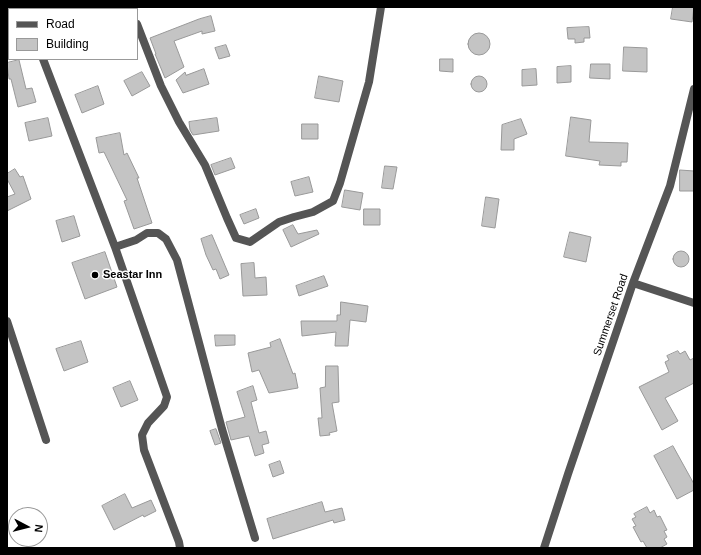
<!DOCTYPE html>
<style>
body{margin:0}
#map{position:relative;width:701px;height:555px;overflow:hidden;background:#fff;font-family:Helvetica,sans-serif}
canvas{display:block}
.frame{position:absolute;inset:0;border:8px solid #000;pointer-events:none}
.legend{position:absolute;left:8px;top:8px;width:130px;height:52px;box-sizing:border-box;background:#fff;border:1px solid #999;margin:0;padding:5px 7px;list-style:none;font-size:12px;color:#000}
.legend li{display:flex;align-items:center;gap:8px;height:20px}
.legend b{width:20px;border:1px solid #999}
.north{position:absolute;left:8px;top:507px;width:40px;height:40px;box-sizing:border-box;background:#fff;border:1px solid #999;border-radius:50%;rotate:97deg;font-size:11px;font-weight:700;line-height:16px;text-align:center;color:#000}
.north::after{content:'';display:block;margin:auto;width:14px;height:18px;background:#000;clip-path:polygon(50% 0,100% 100%,50% 72%,0 100%)}
</style>
<div id="map">
<canvas width="701" height="555"></canvas>
<div class="frame"></div>
<ul class="legend">
<li><b style="height:5px;background:#555"></b>Road</li>
<li><b style="height:11px;background:#c4c4c4"></b>Building</li>
</ul>
<div class="north">N</div>
</div>
<script>
const context = document.querySelector('canvas').getContext('2d');
context.lineJoin = 'round';
function paint(path, color) { context.fillStyle = color; context.fill(path, 'evenodd'); }
function strokePath(path, color, width, dash) { context.strokeStyle = color; context.lineWidth = width; context.lineCap = dash ? 'butt' : 'round'; context.setLineDash(dash || []); context.stroke(path); }
function label(font, color, halo, rows, align = 'center') {
  context.font = font + ' Helvetica,sans-serif'; context.lineWidth = 3; context.setLineDash([]); context.textBaseline = 'middle'; context.strokeStyle = halo; context.fillStyle = color; for (const [text, x, y, turn = 0] of rows) {
    context.save(); context.translate(x, y); context.rotate((+turn || 0) * Math.PI / 180); context.textAlign = isNaN(turn) ? turn : align; if (halo) context.strokeText(text, 0, 0); context.fillText(text, 0, 0); context.restore();
  }
}
const building = new Path2D(`
 M673,7H694L692,22L671,19Z
 M211,16L215,31L202,34V31L174,41L184,67L165,78L155,54H156L150,38L199,19Z
 M589,27L590,38H584V42L575,43V39H568L567,28Z
 M468 44a11 11 0 1 1 22 0a11 11 0 1 1-22 0Z
 M226,45L230,56L219,59L215,48Z
 M624,47L647,48V72L623,71Z
 M440,59H453V72L440,71Z
 M19,60L26,89L32,88L36,102L18,107L11,79H9L7,63Z
 M591,64H610V79L590,78Z
 M571,66V82L557,83V67Z
 M204,69L209,84L183,93L176,80L185,72L186,75Z
 M536,69L537,85L522,86V70Z
 M142,72L150,86L132,96L124,81Z
 M319,76L343,81L339,102L315,98Z
 M471 84a8 8 0 1 1 16 0a8 8 0 1 1-16 0Z
 M98,86L104,104L82,113L75,95Z
 M571,117L591,120L589,142L628,143L627,162H621V166L599,165L600,161L566,156Z
 M48,118L52,136L29,141L25,123Z
 M217,118L219,131L193,135L190,130L189,122Z
 M521,119L527,134L514,139V150H501L502,125Z
 M302,124H318V139H302Z
 M120,133L124,155L127,153L139,178H137L152,223L134,229L124,201L127,200L104,152L99,153L96,138Z
 M231,158L235,168L215,175L211,165Z
 M385,166L397,167L393,189L382,188Z
 M15,169L20,177L23,176L31,199L7,211V197L15,194L7,179V174Z
 M680,170L694,171V191H680Z
 M309,177L313,192L295,196L291,182Z
 M345,190L363,193L360,210L342,207Z
 M486,197L499,199L495,228L482,226Z
 M256,209L259,218L244,224L240,215Z
 M364,209H380V225H364Z
 M74,216L80,236L62,242L56,221Z
 M293,225L298,234L317,230L319,234L291,247L283,230Z
 M570,232L591,237L586,262L564,257Z
 M212,235L229,275L220,279L216,269L213,270L206,255L201,239Z
 M673 259a8 8 0 1 1 16 0a8 8 0 1 1-16 0Z
 M105,252L117,287L85,299L72,263Z
 M254,263L255,278L266,277L267,295L243,296L241,264Z
 M324,276L328,286L299,296L296,286Z
 M341,302L368,306L366,322L350,320L348,346H335L336,332L302,336L301,321H337V315H340Z
 M215,335H235V345L216,346Z
 M280,339L293,374L295,373L298,388L269,393L259,370L252,372L248,353L271,347L270,343Z
 M81,341L88,362L64,371L56,349Z
 M678,351L680,354L685,351L690,360L694,358V383L665,398L678,421L662,430L639,387L669,372L665,362L669,360L667,356Z
 M326,366H338L339,402L332,403L337,431L329,433L330,435L320,436L318,418H322L320,388L325,387Z
 M130,381L138,400L121,407L113,388Z
 M253,386L257,400L251,402L252,406L259,433L266,431L269,443L262,445L264,453L255,456L249,436L231,440L226,422L245,417L237,392Z
 M216,429L221,443L215,445L210,431Z
 M673,446L694,484V490L677,499L654,456Z
 M280,461L284,473L273,477L269,465Z
 M125,494L132,508L151,500L156,511L144,517L143,515L114,530L102,506Z
 M322,502L325,512L342,508L345,520L334,523L333,520L273,539L267,519Z
 M647,507L650,513L654,510L657,517L660,516L667,530L664,531L667,537L664,539L667,544L660,548H647L643,541L641,542L633,527L636,526L632,519L636,517L634,514Z`);
paint(building, '#c4c4c4');
strokePath(building, '#999', 1);
strokePath(new Path2D(`
 M23,7L24,9
 M131,7L132,9
 M137,24L161,86L179,122L205,165L227,218L236,238L250,242L279,222L294,217L313,212L333,201L340,183L369,82L381,7
 M43,59L115,247L167,397L164,406L148,423L142,435L144,450L179,542L180,548
 M115,247L136,240L147,233H158L166,239L177,260L222,429L255,538
 M633,283L694,303
 M7,321L46,440
 M544,548L568,474L633,283L670,186L694,89`), '#555', 8);
for (const [x, y, r, color] of [
 [95,275,4,"#000"]
]) { const dot = new Path2D(); dot.arc(x, y, r, 0, 2 * Math.PI); context.fillStyle = color; context.fill(dot); strokePath(dot, '#fff', 1.5); }
label('bold 11px', '#000', '#fff', [
 ["Seastar Inn",103,275]
], 'left');
label('11px', '#000', '#fff', [
 ["Summerset Road",611,315,-71]
]);
</script>
